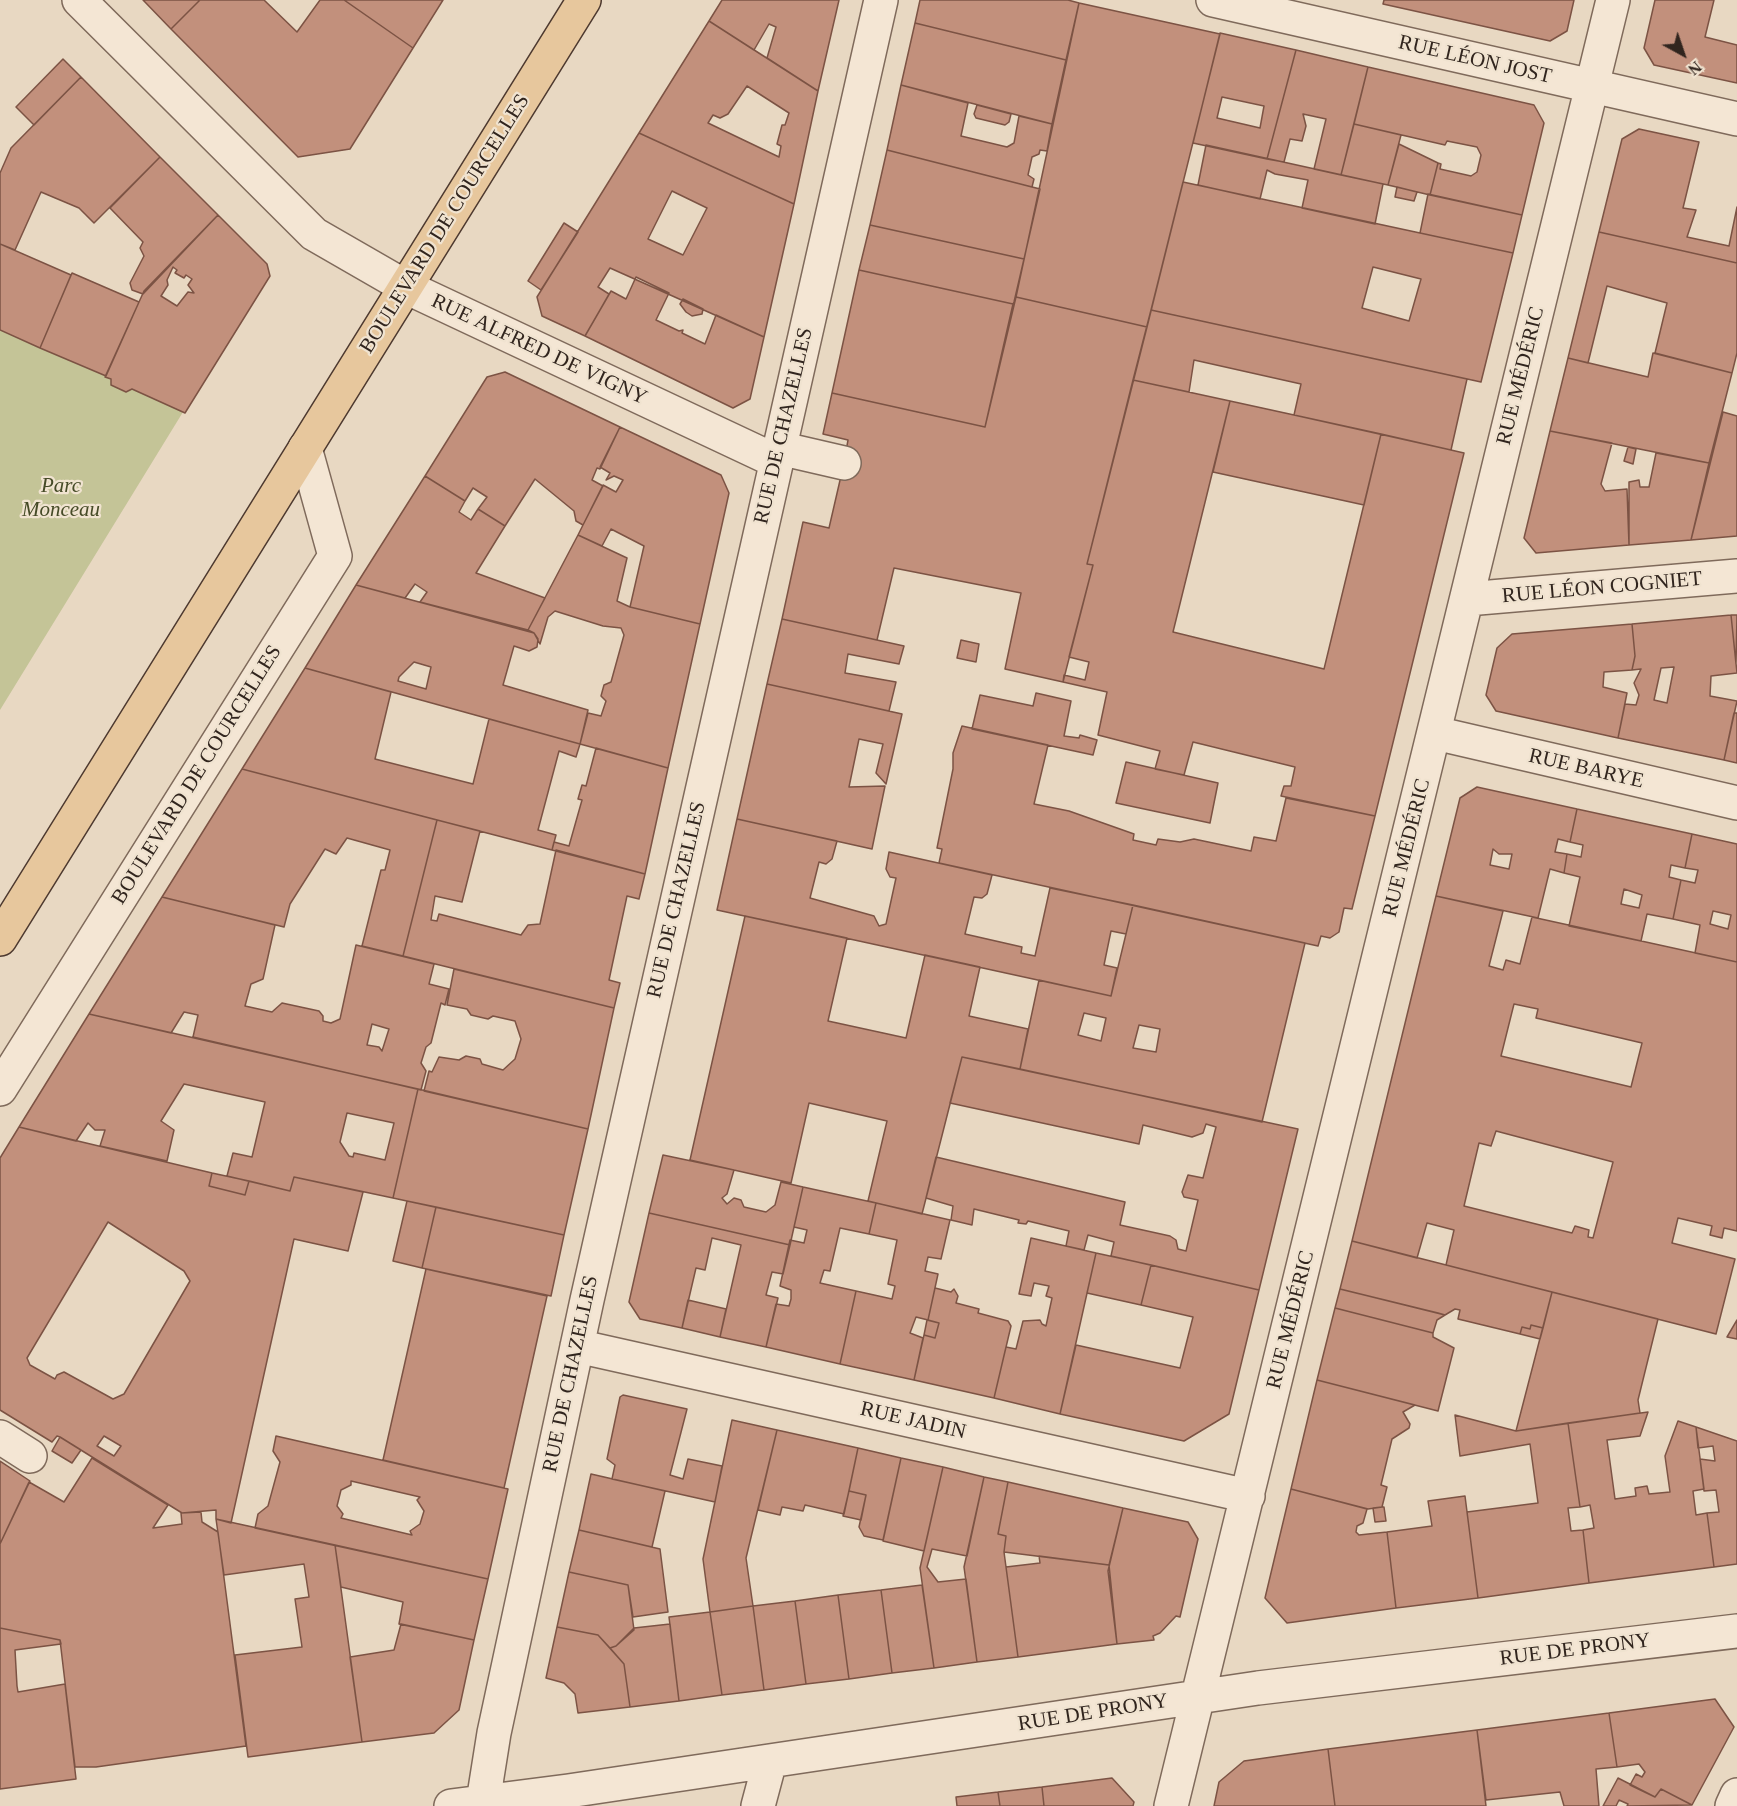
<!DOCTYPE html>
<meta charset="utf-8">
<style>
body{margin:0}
#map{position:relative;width:1737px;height:1806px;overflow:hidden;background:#e8d8c2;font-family:"Times New Roman",serif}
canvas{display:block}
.north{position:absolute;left:1653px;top:24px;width:60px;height:60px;-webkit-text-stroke:4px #f0e3d0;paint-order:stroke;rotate:140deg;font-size:16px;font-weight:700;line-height:24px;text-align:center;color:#31251e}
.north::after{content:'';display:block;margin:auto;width:21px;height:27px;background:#31251e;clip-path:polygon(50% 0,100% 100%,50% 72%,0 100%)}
</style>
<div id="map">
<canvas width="1737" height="1806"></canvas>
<div class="north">N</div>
</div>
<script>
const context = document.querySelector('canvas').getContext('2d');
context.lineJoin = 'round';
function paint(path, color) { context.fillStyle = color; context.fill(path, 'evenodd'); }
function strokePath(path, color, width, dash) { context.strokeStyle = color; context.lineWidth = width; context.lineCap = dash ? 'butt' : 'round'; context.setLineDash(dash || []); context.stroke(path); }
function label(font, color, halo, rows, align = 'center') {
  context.font = font + ' "Times New Roman",serif'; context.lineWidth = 4.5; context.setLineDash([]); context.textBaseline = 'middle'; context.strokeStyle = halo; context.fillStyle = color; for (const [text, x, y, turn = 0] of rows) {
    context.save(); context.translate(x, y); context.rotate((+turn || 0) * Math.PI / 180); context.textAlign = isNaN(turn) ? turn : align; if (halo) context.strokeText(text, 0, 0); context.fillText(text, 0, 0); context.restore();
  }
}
paint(new Path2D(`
 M0,330L106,376L111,379V385L126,392L132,389L183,412L0,710Z`), '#c4c497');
const building = new Path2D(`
 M143,0H200L171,29Z
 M200,0H264L297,32L320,0H344L413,48L350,149L298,157L171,29Z
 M344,0H443L413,48Z
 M722,0H839L818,91L767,58L776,27L769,24L754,50L709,21Z
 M920,0H1068L1079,3L1066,60L915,23Z
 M1384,0H1574L1567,31L1550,41L1383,4Z
 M1655,0H1714L1705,37L1737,45V83L1654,65L1644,48Z
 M1079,3L1220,34L1147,327L1016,297Z
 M709,21L818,91L794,204L639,133ZM747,86L789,113L785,125H782L777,144L781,146L779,157L708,123L713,115L720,118L728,114Z
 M915,23L1066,60L1052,124L901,85Z
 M1220,33L1296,50L1267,159L1193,143ZM1222,97L1264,106L1260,128L1217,118Z
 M1296,50L1368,67L1341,175L1314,169L1326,119L1303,114L1306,126L1302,141L1290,139L1284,162L1267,159Z
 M63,59L81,77L34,125L16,107Z
 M1368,67L1534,105L1544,123L1522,215L1430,195L1438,163L1441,164L1440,169L1471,176L1477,172L1481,155L1477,147L1447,141L1445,145L1354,124Z
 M81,77L160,157L94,223L79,208L41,192L15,250L0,244V173L11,148Z
 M901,85L968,103L961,136L1007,147L1014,143L1019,116L1052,124L1047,151L1040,150L1039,154L1032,157L1028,175L1034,179L1032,187L887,150Z
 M977,105L1011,114L1009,122L1005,125L976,118L974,114Z
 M1354,124L1401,135L1388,185L1341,175Z
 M1639,129L1699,142L1683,208L1696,210L1687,237L1729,246L1737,207V263L1599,232L1622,139Z
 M639,133L794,204L764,337L610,268L598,287L609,294L585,336L542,316L537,297ZM672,191L707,208L683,255L648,239Z
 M1399,144L1438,163L1430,195L1388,185Z
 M1206,145L1383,184L1375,224L1302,208L1308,180L1275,174L1267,170L1260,199L1198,185Z
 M887,150L1040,189L1024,259L870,225Z
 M160,157L218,215L143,294L132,290L130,283L144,256L140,248L143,242L110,208Z
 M1183,182L1513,253L1481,382L1151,310ZM1373,267L1421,279L1409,321L1362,308Z
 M1397,187L1417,192L1414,201L1395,197Z
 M1428,194L1522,215L1513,253L1420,233Z
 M218,215L267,264L270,276L185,413L132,389L126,392L111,385V379L105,377L144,291ZM173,267L177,270L175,273L184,278L186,275L192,279L188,285L194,293L188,292L177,306L161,296L168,285L167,280Z
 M564,223L578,232L541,290L528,281Z
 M870,225L1024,259L1014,302L1013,304L859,270Z
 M1599,232L1737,263V353L1732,373L1655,353L1667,303L1607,286L1588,363L1568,358Z
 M0,244L71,275L40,348L0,330Z
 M859,270L1013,304L985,427L832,393Z
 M72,273L139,302L106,376L40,348Z
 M636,277L669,293L656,320L679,331L683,330L682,333L705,344L716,315L764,337L750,399L733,408L585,336L611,291L626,299Z
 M1016,297L1147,327L1087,564L1093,565L1063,682L1005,669L1021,593L894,568L877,640L782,619L803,522L829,528L844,463L848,440L823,434L832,393L985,427Z
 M683,299L703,309L702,314L692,316L686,312L680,304Z
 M1151,310L1467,379L1451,450L1294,415L1301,384L1194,360L1189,392L1133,380Z
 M1653,353L1732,373L1709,463L1550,431L1568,358L1648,377Z
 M505,372L620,427L600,469L597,468L592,480L603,486L583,525L576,521L574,511L535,479L505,526L478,509L487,497L473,488L465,501L425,476L487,377Z
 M1133,380L1230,401L1173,632L1324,669L1381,434L1464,453L1375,816L1281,796L1284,786H1291L1295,767L1193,742L1184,775L1155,769L1160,751L1098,735L1107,692L1063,682L1064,675L1085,680L1089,662L1069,657L1093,565L1087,564Z
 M1230,401L1381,434L1364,505L1213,472Z
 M1723,412L1737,416V536L1691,540Z
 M620,427L721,475L729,493L700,624L630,607L644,546L611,529L602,546L578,535L603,485L616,492L623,480L614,476L606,480L610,473L600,467Z
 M1550,431L1612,443L1601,484L1605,491L1627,489L1629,545L1536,553L1524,538Z
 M1628,447L1636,449L1633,464L1624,461Z
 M1656,453L1709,463L1691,540L1629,545V482L1639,480L1640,487H1649Z
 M425,476L465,501L459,512L471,520L478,509L505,526L476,573L545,598L528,630L420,602L427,592L415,584L405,598L356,585Z
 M578,535L627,558L617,601L630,607L700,624L668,768L580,744L588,713L601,716L606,701L601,696L604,685L611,682L624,635L621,628L603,626L555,611L548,617L540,644L534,633L528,630Z
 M356,585L534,633L538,639L537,647L529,651L514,646L503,685L588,710L580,744L305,668ZM414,662L431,667L426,689L398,681L399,677Z
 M1731,615L1737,673L1711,676L1710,696L1737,701L1724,760L1618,738L1625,704L1636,705L1639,695L1634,683L1641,669L1632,670L1635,656L1632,624ZM1674,667L1667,703L1654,700L1661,668Z
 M1731,615H1737L1736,664Z
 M782,619L904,646L899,664L848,654L845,673L896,682L889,711L767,684Z
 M1632,624L1635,656L1632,670L1604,672L1603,687L1627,693L1618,738L1496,711L1486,695L1497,648L1512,634Z
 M961,640L979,644L976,662L957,658Z
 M305,668L391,692L375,759L473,784L489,719L580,744L576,757L559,751L538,830L556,835L552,850L242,769Z
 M767,684L902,714L886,784L876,773L883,744L859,739L849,787L885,786L872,849L737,819Z
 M1036,693L1071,701L1064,736L1079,738L1080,735L1097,740L1093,755L972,729L980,695L1033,706Z
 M1734,713H1737V763L1724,760Z
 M962,726L1048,745L1034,804L1069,811L1134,834L1133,840L1156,845L1158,839L1180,842L1194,839L1251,851L1254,837L1276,841L1286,798L1375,816L1352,909L1344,908L1339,932L1330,938L1321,936L1318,946L939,863L942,849L937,848L953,769V753Z
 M596,748L668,768L645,874L552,850L554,842L569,846L582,800L578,799L582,785L586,786Z
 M1126,762L1218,783L1210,823L1116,803Z
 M242,769L437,820L403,956L362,946L381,870H385L390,850L347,838L336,854L325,849L290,904L284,927L162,897Z
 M1477,787L1577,809L1570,842L1558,839L1555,852L1567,854L1564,873L1550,869L1538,918L1436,896L1460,798ZM1493,849L1499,854H1512L1509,869L1490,865Z
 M1577,809L1692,834L1685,868L1671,865L1669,877L1681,880L1673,919L1647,914L1641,941L1569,926L1580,877L1564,873L1567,854L1581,857L1583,845L1570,842ZM1624,889L1642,895L1639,908L1621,904Z
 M737,819L837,841L832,859L826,864L819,862L810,898L874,916L879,926L886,924L896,878L890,877L886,869L889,852L992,875L987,894L982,898L974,897L965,934L1022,947L1021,953L1035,956L1050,888L1133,905L1126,934L1111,931L1104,965L1117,968L1111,996L717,910Z
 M437,820L480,831L462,902L435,896L431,920L437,921L439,914L521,935L528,925L540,924L556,850L645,874L639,899L627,896L609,980L620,983L614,1008L403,956Z
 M1692,834L1737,844V962L1695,953L1700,925L1673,919L1681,880L1695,883L1698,870L1685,868ZM1713,911L1731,915L1728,929L1710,924Z
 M1436,896L1503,911L1489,966L1503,970L1506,960L1520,964L1532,917L1737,962V1231L1724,1228L1722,1238L1710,1235L1712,1226L1678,1218L1672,1243L1735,1259L1716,1334L1446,1265L1454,1230L1427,1223L1417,1258L1352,1241ZM1514,1004L1538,1009L1536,1018L1642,1043L1631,1087L1501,1056ZM1496,1131L1613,1162L1593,1238L1588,1237L1589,1230L1575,1226L1572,1233L1464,1206L1479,1143L1491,1146Z
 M162,897L275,925L263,979L251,984L245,1006L272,1012L282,1003L319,1011L323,1016V1021L331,1023L340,1019L356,945L434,964L429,984L449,989L445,1005L441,1003L431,1043L426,1047L421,1063L426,1071L421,1090L193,1037L198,1015L184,1012L171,1033L89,1014ZM372,1024L389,1029L382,1051L379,1047L367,1045Z
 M1133,905L1305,943L1262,1122L1020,1069L1039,980L1111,996ZM1084,1013L1106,1018L1101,1041L1078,1035ZM1139,1025L1160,1029L1156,1052L1133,1048Z
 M745,916L847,938L828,1021L906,1038L925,955L980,967L969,1016L1028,1029L1020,1069L962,1057L922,1214L868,1201L887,1121L809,1103L791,1183L690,1160Z
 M454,969L614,1008L588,1129L424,1091L429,1071L432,1072L439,1057L459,1060L466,1056L480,1059L482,1064L503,1070L515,1059L521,1039L515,1021L493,1016L488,1019L471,1015L467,1009L447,1005Z
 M89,1014L418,1089L393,1198L294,1177L290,1191L227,1176L233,1153L252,1157L265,1102L184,1084L161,1121L174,1130L167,1161L100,1146L105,1130H95L88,1123L76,1141L19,1127ZM347,1113L394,1123L385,1160L354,1153L353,1157L349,1156L340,1142Z
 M962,1057L1298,1129L1259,1290L1111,1256L1114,1242L1088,1235L1084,1250L1066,1246L1069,1231L1028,1221L1026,1224L1018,1223L1019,1220L974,1209L972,1225L951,1220L953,1206L926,1198L936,1157L1125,1202L1120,1225L1170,1236L1176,1240L1178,1249L1186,1251L1198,1200L1184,1197L1182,1192L1188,1175L1203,1178L1216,1127L1206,1124L1203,1133L1192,1137L1143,1125L1139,1144L950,1103Z
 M418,1089L588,1129L564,1235L393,1198Z
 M19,1127L212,1173L209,1186L245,1195L249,1181L290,1191L294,1177L363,1192L348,1251L294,1239L231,1523L216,1519V1510L182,1513L60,1437L57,1436L52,1442L0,1410V1158ZM108,1222L184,1271L190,1281L124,1394L113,1399L64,1372L57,1375L55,1379L30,1365L27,1358ZM104,1436L121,1446L114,1456L97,1446Z
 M663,1155L734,1170L727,1194L722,1198L727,1204L734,1198L741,1200L744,1207L766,1212L775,1205L781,1182L803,1187L790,1245L649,1213Z
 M212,1173L249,1181L245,1195L209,1186Z
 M803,1187L876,1203L869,1234L840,1228L830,1271L824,1270L820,1283L856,1291L840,1364L766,1347L776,1304L789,1306L791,1299V1290L780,1286L790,1240L804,1243L807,1230L794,1227Z
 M407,1201L436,1207L422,1268L393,1261Z
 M876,1203L950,1220L941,1259L928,1257L925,1271L938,1274L928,1320L916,1317L910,1333L923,1338L914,1380L840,1364L856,1291L892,1299L895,1286L888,1284L897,1240L869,1234Z
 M436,1207L564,1235L551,1296L422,1268Z
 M649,1213L790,1245L783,1274L772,1272L766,1295L778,1298L766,1347L720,1337L741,1245L712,1238L705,1270L696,1268L682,1328L640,1319L629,1302Z
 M1031,1238L1096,1253L1060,1414L994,1398L1006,1347L1016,1349L1023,1321L1040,1320L1042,1324L1046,1326L1052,1298L1046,1296L1049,1286L1034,1283L1031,1296L1019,1294Z
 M1352,1241L1552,1292L1543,1328L1531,1325L1530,1329L1522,1327L1520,1334L1458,1319L1460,1310L1455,1309L1445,1315L1340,1289Z
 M1096,1253L1151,1265L1141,1305L1087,1293Z
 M1151,1265L1259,1290L1229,1414L1184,1441L1060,1414L1076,1345L1180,1368L1193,1317L1141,1305Z
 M426,1269L547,1296L504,1488L383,1460Z
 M935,1288L951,1292L954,1289L958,1296L956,1303L979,1309L978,1313L1008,1321L1011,1326L994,1398L914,1380L924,1335L935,1338L939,1323L928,1320Z
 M1340,1289L1438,1313L1445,1315L1437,1320L1433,1333L1335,1308Z
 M1552,1292L1658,1319L1638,1400L1640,1413L1516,1431Z
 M688,1300L726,1309L720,1337L682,1328Z
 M1335,1308L1433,1333V1337L1454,1348L1438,1411L1317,1380Z
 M927,1320L939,1323L935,1338L924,1335Z
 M1737,1320V1339L1727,1337Z
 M1531,1325L1543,1328L1540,1339L1520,1334L1522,1327L1530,1329Z
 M1317,1380L1415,1405L1403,1412L1410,1424L1409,1428L1392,1439L1381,1485L1387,1487L1382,1507L1368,1509L1291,1489Z
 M623,1395L687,1409L670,1475L683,1479L688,1459L722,1466L715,1502L612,1479L615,1465L607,1459L620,1397Z
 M1648,1412L1640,1436L1607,1440L1615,1499L1636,1496L1635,1488L1647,1486L1649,1494L1670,1492L1665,1456L1678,1421L1696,1427L1704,1489L1693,1491L1696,1515L1707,1513L1714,1567L1589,1583L1583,1530L1594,1528L1590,1505L1580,1507L1568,1423Z
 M1455,1415L1516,1431L1568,1423L1580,1507L1568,1508L1571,1531L1583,1530L1589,1583L1478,1598L1467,1512L1538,1503L1530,1444L1460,1456Z
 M732,1420L777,1430L746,1558L753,1606L710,1612L703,1559Z
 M1696,1427L1737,1441V1564L1714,1567L1707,1513L1719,1512L1716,1490L1704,1491L1700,1459L1715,1461L1713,1446L1698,1448Z
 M777,1430L858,1448L844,1514L805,1505L803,1511L782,1507L780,1515L758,1510Z
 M276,1436L508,1489L488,1579L255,1528L258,1514L268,1506L280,1462L273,1451ZM351,1481L420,1497L417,1500L424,1511L420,1524L410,1531L412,1535L341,1518L343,1514L337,1506L341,1490L351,1485Z
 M60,1437L81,1450L72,1463L52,1451Z
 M858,1448L901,1458L883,1540L864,1536L859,1527L866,1495L849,1491Z
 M92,1458L168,1505L153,1528L182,1524L181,1513L201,1512L202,1522L218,1532L246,1746L96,1767H75L60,1640L0,1628V1544L29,1482L64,1502Z
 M901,1458L943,1467L924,1551L883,1541Z
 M0,1461L30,1481L0,1544Z
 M943,1467L984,1477L967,1556L932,1549L927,1567L938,1582L966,1579L977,1662L934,1668L920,1568Z
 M591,1474L665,1491L652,1547L579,1530Z
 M984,1477L1008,1482L998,1534L1006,1536L1004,1552L1018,1657L977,1662L964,1567Z
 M1008,1482L1123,1508L1109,1565L1004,1552L1006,1536L998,1534Z
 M1291,1489L1367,1509L1363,1523L1357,1526L1356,1532L1359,1535L1387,1532L1396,1608L1287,1623L1265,1598Z
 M849,1491L866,1495L861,1520L843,1516Z
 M1465,1496L1478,1598L1396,1608L1387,1532L1432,1526L1428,1501Z
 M1382,1507H1384L1386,1521L1375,1522L1373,1508Z
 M1123,1508L1188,1522L1198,1539L1180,1617L1176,1616L1160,1633L1153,1636L1154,1640L1117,1644L1108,1571Z
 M216,1519L335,1545L362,1742L248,1757L235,1655L302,1647L295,1599L309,1597L304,1564L224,1575Z
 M579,1530L660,1549L668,1612L633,1617L628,1585L569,1572Z
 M335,1545L488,1579L474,1640L399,1624L403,1602L341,1587Z
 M1039,1556L1109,1565L1117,1644L1018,1657L1006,1567L1040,1563Z
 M569,1572L628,1585L634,1630L616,1646L610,1648L598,1635L557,1627Z
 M922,1585L934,1668L892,1673L881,1590Z
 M881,1590L892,1673L849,1679L838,1595Z
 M838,1595L849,1679L806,1684L795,1601Z
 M795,1601L806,1684L764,1690L753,1606Z
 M753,1606L764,1690L722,1695L710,1612Z
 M710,1612L722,1695L679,1701L669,1617Z
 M401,1624L474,1640L459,1710L434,1733L362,1742L350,1657L394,1650Z
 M670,1624L679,1701L630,1707L624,1664L610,1648L616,1646L634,1628Z
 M557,1627L598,1635L624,1664L630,1707L578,1713L575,1694L564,1683L546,1678Z
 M0,1628L60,1640L61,1644L15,1650L17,1686L18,1692L65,1684L76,1779L0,1789Z
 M1715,1699L1734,1727L1692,1805L1661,1789L1655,1797L1630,1785L1636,1774L1642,1777L1645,1772L1639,1764L1617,1767L1609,1713Z
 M1609,1713L1617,1767L1596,1769L1599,1806H1564L1560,1792L1486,1800L1477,1730Z
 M1477,1730L1486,1806H1335L1328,1749Z
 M1328,1749L1335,1806H1214L1219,1782L1244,1761Z
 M1112,1778L1134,1802L1133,1806H1044L1042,1787Z
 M1618,1778L1655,1797L1661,1789L1692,1805L1627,1806L1628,1804L1619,1800L1616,1806H1603Z
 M1042,1787L1044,1806H1000L998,1792Z
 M998,1792L1000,1806H957L956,1797Z`);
paint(building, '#c2907c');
strokePath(building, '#7c5344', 1.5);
const minor = new Path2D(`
 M79,0L314,234L406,287L776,461
 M1213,0L1737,119
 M779,448L844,463
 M1467,599L1737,576
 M1435,733L1737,803
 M0,1089L335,556L305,448
 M577,1346L1248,1496
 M0,1437L30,1456
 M483,1802L494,1733L587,1300L881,0
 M451,1806L568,1791L1258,1688L1737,1631
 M758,1806L770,1761
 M1171,1806L1613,0
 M1732,1806L1737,1795`);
const major = new Path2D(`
 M0,939L584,0`);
strokePath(minor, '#7f6a5b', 36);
strokePath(major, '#4d392f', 36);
strokePath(minor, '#f4e6d4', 33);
strokePath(major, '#e7c79d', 33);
label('21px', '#31251e', '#f0e3d0', [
 ["RUE LÉON JOST",1475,60,13],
 ["BOULEVARD DE COURCELLES",445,224,-58],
 ["RUE ALFRED DE VIGNY",539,350,25],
 ["RUE MÉDÉRIC",1521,376,-76],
 ["RUE DE CHAZELLES",784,426,-77],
 ["RUE LÉON COGNIET",1602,588,-5],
 ["RUE BARYE",1586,769,13],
 ["BOULEVARD DE COURCELLES",197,775,-58],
 ["RUE MÉDÉRIC",1407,848,-76],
 ["RUE DE CHAZELLES",677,900,-77],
 ["RUE MÉDÉRIC",1291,1320,-76],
 ["RUE DE CHAZELLES",571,1374,-78],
 ["RUE JADIN",913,1421,13],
 ["RUE DE PRONY",1575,1650,-7],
 ["RUE DE PRONY",1093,1713,-9]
]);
label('italic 21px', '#464b27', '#f0e3d0', [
 ["Parc",61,486],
 ["Monceau",61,510]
]);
</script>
